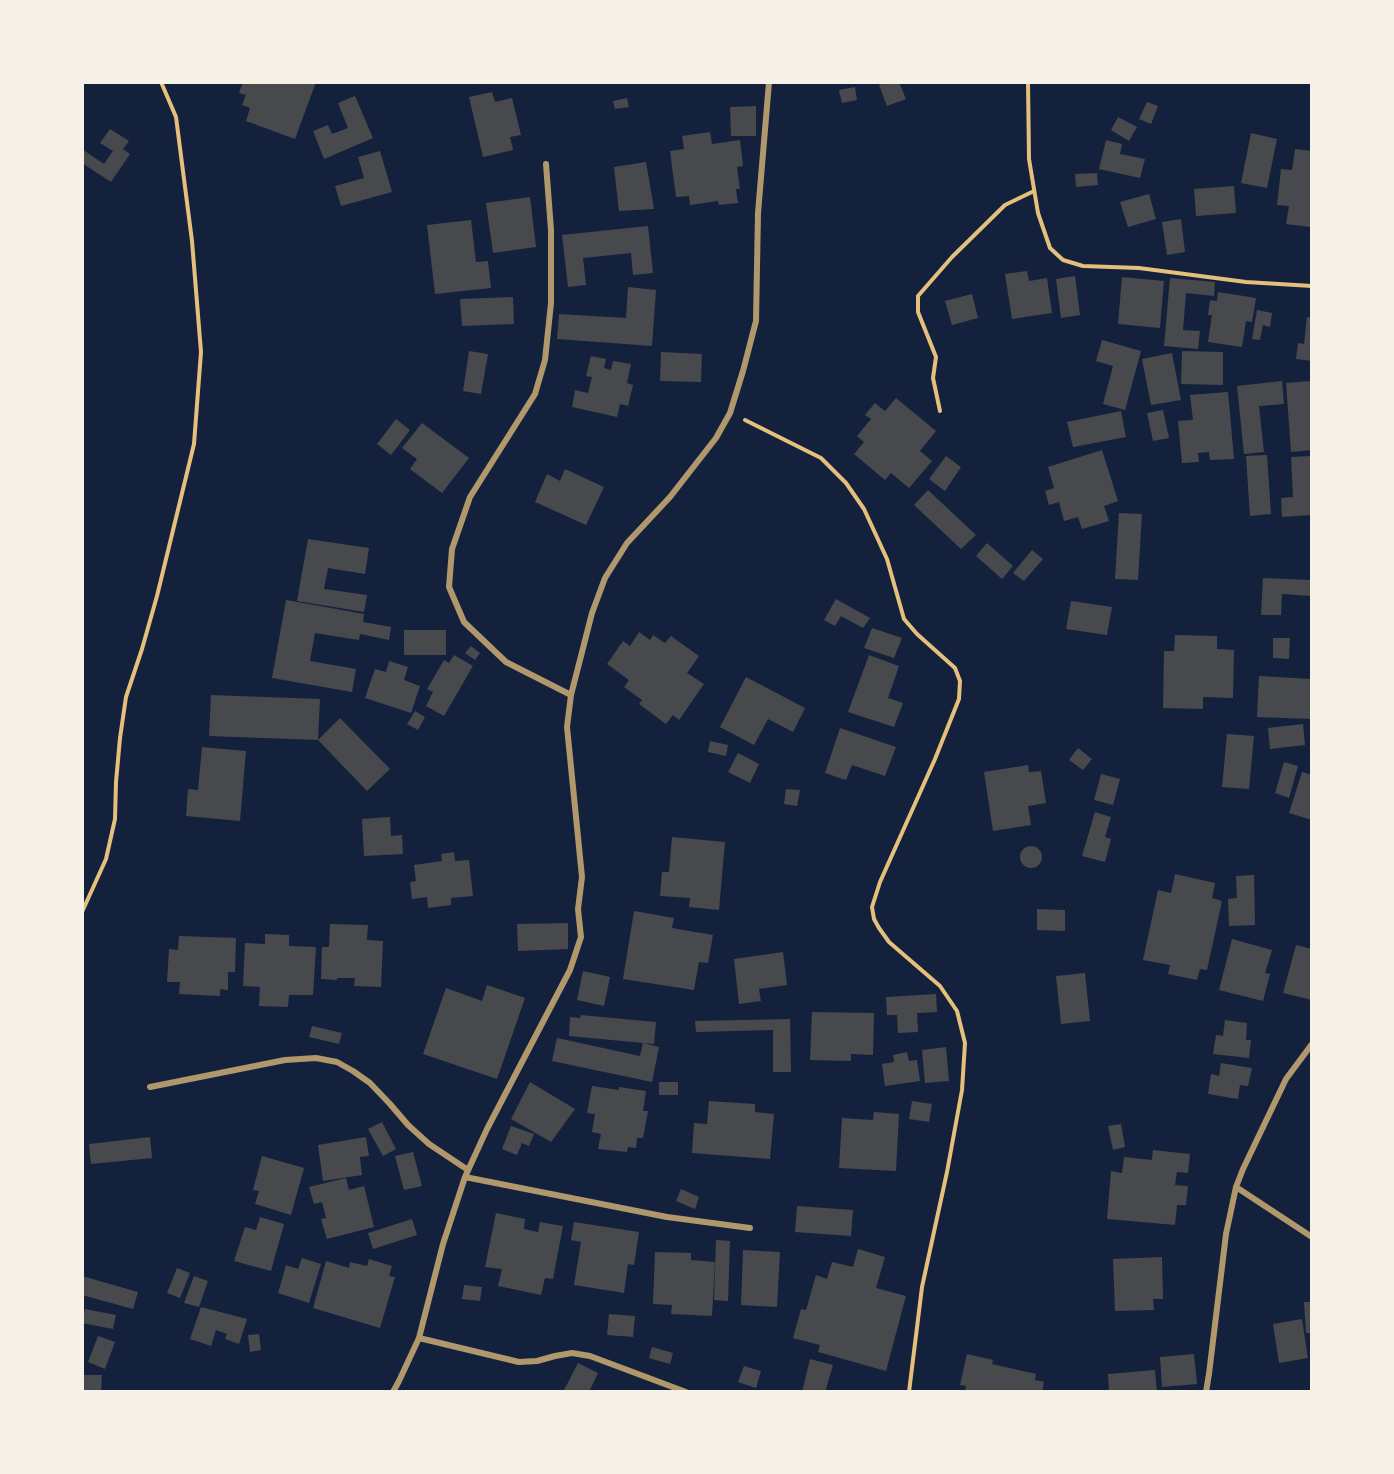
<!DOCTYPE html>
<style>
body{margin:0}
#map{position:relative;width:1394px;height:1474px;overflow:hidden;background:#14213d;font-family:"PT Serif",serif}
canvas{display:block}
.frame{position:absolute;inset:0;border:84px solid #f6f1e7;pointer-events:none}
</style>
<div id="map">
<canvas width="1394" height="1474"></canvas>
<div class="frame"></div>
</div>
<script>
const context = document.querySelector('canvas').getContext('2d');
context.lineJoin = 'round';
function paint(path, color) { context.fillStyle = color; context.fill(path, 'evenodd'); }
function strokePath(path, color, width, dash) { context.strokeStyle = color; context.lineWidth = width; context.lineCap = dash ? 'butt' : 'round'; context.setLineDash(dash || []); context.stroke(path); }
paint(new Path2D(`
 M243,82H316L295,139L246,121L250,108L242,105L246,95L239,93Z
 M886,82H899L906,99L887,106L879,85Z
 M855,87L857,100L842,103L839,90Z
 M492,92L495,102L512,98L521,135L510,137L513,150L483,157L469,97Z
 M355,96L373,138L324,159L313,131L328,125L332,134L348,128L338,103Z
 M627,98L629,107L615,109L613,101Z
 M1147,102L1158,106L1151,124L1139,119Z
 M756,106V136H731L730,107Z
 M1118,117L1137,127L1129,141L1111,130Z
 M110,129L129,141L123,149L130,154L111,182L82,163V149L104,164L113,151L100,143Z
 M710,132L712,144L740,140L743,166L737,167L740,189H736L738,203L719,205L718,201L690,205L689,196L676,197L670,151L684,149L682,136Z
 M1251,133L1277,139L1267,188L1241,183Z
 M1106,140L1122,144L1120,154L1145,159L1140,178L1099,169Z
 M1295,149L1312,151V219L1310,227L1286,224L1289,206L1277,205L1281,169L1292,170Z
 M380,151L392,192L341,206L335,186L364,178L358,157Z
 M646,162L654,209L619,211L614,167Z
 M1097,173L1098,185L1076,187L1075,174Z
 M1234,186L1236,213L1196,216L1194,189Z
 M1149,194L1156,219L1128,227L1120,202Z
 M530,197L536,247L493,253L486,203Z
 M1181,219L1185,252L1167,255L1162,222Z
 M471,220L476,262L488,261L491,288L435,294L427,225Z
 M648,226L653,273L633,275L631,253L583,258L586,285L568,287L562,235Z
 M1027,271L1029,281L1047,278L1052,313L1012,319L1005,274Z
 M1075,276L1080,315L1061,318L1056,279Z
 M1122,277L1164,281L1160,328L1118,324Z
 M1170,278L1215,282L1214,296L1186,293L1183,330L1200,331L1198,349L1164,346Z
 M628,287L656,290L652,346L557,339L559,314L626,318Z
 M1218,292L1256,298L1252,322L1246,321L1242,347L1208,342L1212,315H1208L1210,300L1217,301Z
 M972,294L978,318L952,325L945,301Z
 M513,297L514,324L462,326L460,299Z
 M1257,310L1272,313L1270,327L1263,325L1260,340L1252,339Z
 M1307,317L1312,318V361L1296,359L1298,343L1304,344Z
 M1102,340L1141,351L1125,410L1103,404L1113,366L1096,361Z
 M469,351L488,354L481,394L463,391Z
 M1182,351L1223,352V385L1181,384Z
 M661,352L702,354L701,382L660,381Z
 M1172,353L1181,400L1151,405L1142,359Z
 M591,356L606,359L604,368L611,370L613,361L631,364L627,383L633,385L628,406L620,404L617,417L572,407L575,390L588,393L592,377L586,376Z
 M1282,381L1284,404L1259,406L1264,452L1244,454L1237,386Z
 M1310,381L1312,400V450L1291,452L1286,383Z
 M1228,392L1234,459L1210,460L1209,452L1198,453L1199,462L1182,463L1178,421L1193,420L1190,395Z
 M896,398L936,431L920,451L932,461L909,488L891,473L885,480L854,454L864,442L857,436L871,419L865,415L875,403L885,411Z
 M1163,410L1169,438L1153,441L1147,413Z
 M1121,411L1126,437L1073,447L1067,422Z
 M396,419L410,430L391,455L377,444Z
 M422,423L469,458L442,493L410,469L417,459L402,448Z
 M1102,450L1118,501L1104,506L1109,521L1082,529L1078,517L1064,521L1059,502L1049,505L1045,491L1054,488L1048,467Z
 M1267,455L1271,514L1250,516L1246,456Z
 M946,456L961,467L945,491L929,479Z
 M1312,456V515L1282,517L1281,498L1293,497L1291,457Z
 M565,469L604,487L586,525L535,502L547,474L560,481Z
 M928,490L976,535L961,549L914,505Z
 M1119,513L1142,514L1138,580L1115,579Z
 M308,539L369,548L365,574L328,568L324,589L367,595L364,612L297,601Z
 M987,543L1013,566L1002,579L976,556Z
 M1032,550L1043,559L1024,581L1013,573Z
 M1263,578L1312,580V596L1282,594L1281,615H1261Z
 M836,599L870,618L863,628L841,616L835,626L824,620Z
 M286,600L364,614L363,622L391,627L389,640L360,634L359,640L315,633L310,661L356,669L352,692L272,678Z
 M1071,601L1112,607L1107,635L1066,629Z
 M872,628L902,638L894,658L864,648Z
 M404,630H446V655H404Z
 M639,632L650,640L653,635L665,643L671,636L699,656L687,673L704,684L679,720L673,715L666,724L639,704L642,700L624,687L629,680L607,664L623,641L630,646Z
 M1175,635L1217,636V649L1234,650L1233,698L1203,697V709L1163,708L1164,651H1174Z
 M1273,638H1290L1289,659L1273,658Z
 M471,646L480,653L475,660L465,653Z
 M454,655L473,666L444,716L426,706L433,692L427,689L444,660L449,663Z
 M869,655L899,666L888,698L903,703L894,727L848,712Z
 M389,661L408,667L404,680L420,686L411,713L365,698L375,669L386,672Z
 M1259,676L1312,679V719L1257,717Z
 M746,677L805,708L793,732L768,719L754,745L720,727Z
 M211,695L320,699L318,740L340,718L390,769L367,791L318,740L209,736Z
 M415,711L425,717L418,730L407,724Z
 M1303,724L1305,745L1270,749L1268,728Z
 M840,728L896,747L885,776L852,765L846,780L825,773Z
 M1227,734L1254,736L1249,789L1222,787Z
 M710,741L728,745L726,756L708,752Z
 M202,747L246,751L240,821L186,816L188,789L198,790Z
 M1078,748L1092,759L1083,770L1069,760Z
 M738,753L759,764L750,783L728,772Z
 M1284,762L1298,766L1289,798L1275,793Z
 M1028,765L1029,772L1041,771L1046,803L1028,806L1031,825L993,831L984,772Z
 M1302,772L1312,775V820L1289,813Z
 M1101,774L1120,779L1113,805L1094,800Z
 M786,789L800,790L797,806L784,804Z
 M1095,812L1111,817L1105,837L1111,839L1105,862L1082,856Z
 M390,817L391,836L402,835L403,854L364,856L362,819Z
 M672,837L725,842L719,910L689,907L690,898L660,896L662,872H669Z
 M1020 857a11 11 0 1 1 22 0a11 11 0 1 1-22 0Z
 M454,852L455,861L469,860L473,896L451,898V905L428,908L427,897L412,899L410,882L416,881L414,865L442,861L441,854Z
 M1175,874L1215,883L1212,898L1222,901L1207,970L1200,969L1197,980L1168,974L1170,965L1143,960L1158,890L1171,893Z
 M1254,875L1255,925L1229,926L1228,899L1237,898L1236,876Z
 M1037,909L1065,910V931L1037,930Z
 M634,911L674,918L672,928L713,935L708,963L699,962L694,990L623,979Z
 M568,923V949L518,951L517,924Z
 M330,924L368,925L367,940L383,941L381,987L354,986L355,978H337V980L321,979L322,947H329Z
 M265,934L289,935V946L316,947L313,995H289L288,1007L259,1006L260,987L243,986L245,943L265,944Z
 M179,936L236,938L235,972H228V990L220,989V996L179,994L180,982H167L169,949L178,950Z
 M1232,939L1272,950L1265,973L1270,974L1263,1001L1219,990Z
 M1296,945L1312,949V1000L1283,993Z
 M783,952L787,985L759,989L761,1001L739,1004L734,959Z
 M583,971L610,977L604,1006L577,1000Z
 M1085,973L1090,1021L1061,1024L1056,976Z
 M487,985L525,998L497,1079L423,1054L446,988L482,1001Z
 M936,994L937,1012L917,1013L918,1032L898,1033L897,1015H887L886,997Z
 M812,1012L874,1013L873,1055L851,1054V1061L810,1060Z
 M581,1015L656,1022L654,1044L569,1036L570,1017L580,1018Z
 M790,1019L791,1072H773V1030L696,1032L695,1021Z
 M1225,1020L1247,1023L1246,1040H1251L1249,1058L1213,1054L1216,1035L1223,1036Z
 M312,1026L342,1033L339,1044L309,1037Z
 M557,1038L640,1056L643,1043L659,1047L652,1082L552,1061Z
 M946,1047L949,1081L925,1083L922,1050Z
 M907,1052L909,1061L917,1060L920,1081L885,1086L882,1064L894,1062L893,1055Z
 M1221,1063L1252,1068L1248,1086L1240,1085L1238,1099L1208,1094L1211,1074L1219,1076Z
 M530,1082L575,1109L551,1142L511,1119Z
 M659,1082H678V1095H659Z
 M592,1086L619,1090V1087L646,1091L643,1111H648L643,1138H637L636,1148L628,1147L627,1152L598,1149L601,1134L592,1132L595,1114L587,1113Z
 M709,1101L755,1104V1112L774,1114L770,1159L692,1153L694,1123L707,1124Z
 M912,1101L932,1104L929,1122L909,1119Z
 M874,1112L899,1114L896,1171L839,1168L842,1118L873,1120Z
 M382,1122L396,1149L383,1156L368,1129Z
 M1121,1124L1125,1147L1113,1150L1108,1126Z
 M511,1126L534,1134L529,1146L522,1143L517,1155L502,1149Z
 M150,1137L152,1158L91,1164L89,1144Z
 M366,1137L369,1156L360,1157L362,1175L323,1181L318,1145Z
 M1153,1150L1190,1154L1188,1173L1177,1172L1175,1185L1188,1186L1186,1205H1177L1175,1225L1107,1219L1111,1171L1122,1173L1124,1157L1152,1160Z
 M413,1152L422,1186L404,1190L395,1156Z
 M262,1156L304,1168L291,1215L255,1204L259,1191L253,1190Z
 M346,1178L349,1190L364,1186L374,1227L327,1239L321,1219L326,1218L322,1202L314,1204L309,1187Z
 M681,1189L699,1197L695,1209L676,1201Z
 M797,1206L853,1210L851,1236L795,1232Z
 M496,1213L525,1219L524,1229L538,1232L540,1222L563,1226L553,1279L545,1278L541,1295L498,1286L502,1269L485,1267Z
 M260,1217L284,1224L271,1271L234,1261L245,1227L256,1230Z
 M412,1219L417,1235L373,1249L368,1233Z
 M574,1222L639,1232L634,1265L628,1264L624,1293L574,1285L581,1242L571,1240Z
 M716,1240L730,1241L728,1301L714,1300Z
 M858,1249L885,1257L876,1288L906,1296L886,1371L818,1352L820,1345L793,1338L801,1309L806,1310L816,1275L827,1279L832,1262L853,1267Z
 M743,1250L780,1252L777,1307L741,1305Z
 M655,1252L691,1253V1260L715,1262L712,1316L671,1314L672,1305L653,1304Z
 M1162,1257L1163,1299H1153L1154,1310L1115,1311L1113,1259Z
 M302,1258L321,1264L309,1303L278,1293L286,1265L298,1269Z
 M369,1259L392,1266L389,1276L395,1277L380,1328L313,1308L326,1261L349,1268L350,1262L367,1266Z
 M177,1268L190,1273L180,1298L167,1293Z
 M82,1276L138,1292L133,1309L82,1295Z
 M194,1276L208,1281L199,1307L184,1303Z
 M464,1285L482,1287L480,1301L462,1299Z
 M1304,1302H1312V1333H1306Z
 M201,1307L247,1319L239,1344L225,1339L227,1334L216,1330L211,1346L190,1339Z
 M85,1309L116,1315L113,1329L82,1323Z
 M609,1314L635,1316L633,1337L607,1335Z
 M1302,1319L1308,1358L1279,1363L1273,1324Z
 M259,1334L261,1350L250,1352L248,1335Z
 M98,1336L115,1342L105,1369L88,1362Z
 M652,1347L673,1353L670,1364L649,1358Z
 M967,1354L993,1360L992,1364L1036,1374L1035,1380L1044,1382L1042,1392H965L966,1386L960,1385Z
 M1194,1354L1197,1384L1162,1387L1160,1357Z
 M810,1359L833,1365L825,1392H802Z
 M578,1363L598,1373L589,1392H563Z
 M744,1366L761,1371L756,1388L738,1382Z
 M1155,1370L1157,1392H1109L1108,1374Z
 M82,1375H102L101,1392H82Z`), '#48494c');
strokePath(new Path2D(`
 M1028,82L1029,159L1038,213L1050,248L1063,260L1083,266L1139,268L1246,282L1312,286
 M940,411L933,378L936,357L918,312V296L952,257L1005,205L1034,191
 M745,420L821,458L846,483L864,509L887,559L904,619L917,634L955,668L960,681L959,699L935,759L880,882L872,907L874,919L879,928L889,942L940,986L957,1011L965,1043L962,1090L947,1172L922,1287L909,1392
 M82,912L106,859L115,819L116,782L120,738L126,697L142,649L157,596L194,444L201,352L192,241L176,117L161,82`), '#e5c07b', 4);
strokePath(new Path2D(`
 M546,164L551,230V303L545,360L535,394L470,497L452,549L449,587L464,622L506,662L571,695
 M150,1087L285,1060L316,1058L337,1062L353,1071L370,1083L390,1104L408,1125L429,1144L468,1170
 M465,1177L667,1217L750,1228
 M1236,1187L1312,1237
 M419,1338L519,1362L537,1361L555,1356L572,1353L590,1356L686,1392
 M393,1392L399,1381L419,1338L443,1244L465,1177L487,1129L570,970L581,937L578,909L582,877L567,727L571,695L592,613L605,578L627,543L670,497L716,438L730,413L743,371L756,321L758,213L769,82
 M1206,1392L1209,1374L1226,1234L1236,1187L1243,1169L1286,1079L1312,1044`), '#b1986c', 6);
</script>
